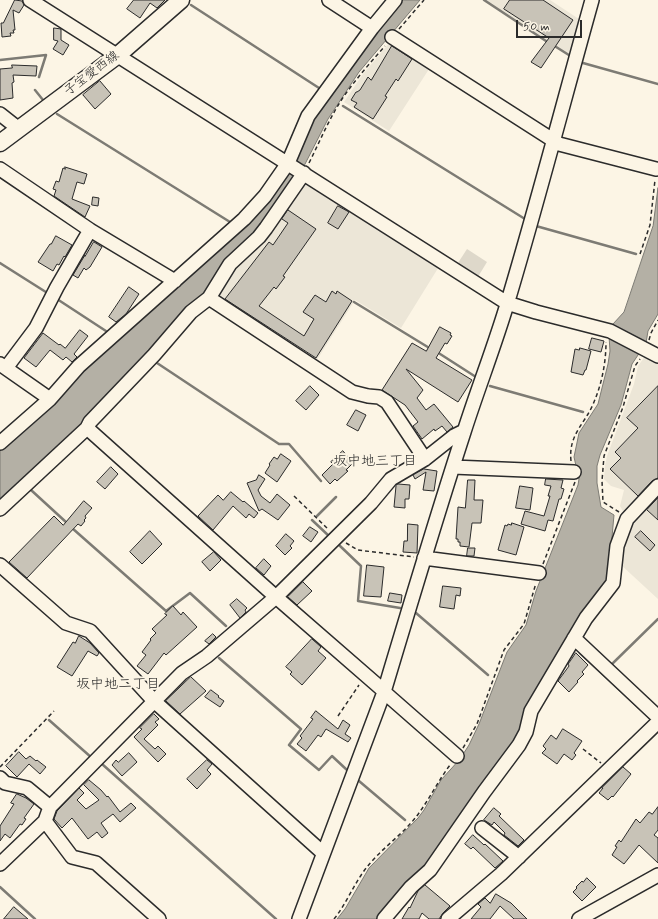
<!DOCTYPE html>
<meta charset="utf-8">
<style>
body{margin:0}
#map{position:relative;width:658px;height:919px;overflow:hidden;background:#fcf5e5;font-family:Mynerve,sans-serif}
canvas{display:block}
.scale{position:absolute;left:516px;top:20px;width:66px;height:18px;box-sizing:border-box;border:2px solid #2b2b2b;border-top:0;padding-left:5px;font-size:12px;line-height:14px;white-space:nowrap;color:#2b2b2b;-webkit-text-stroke:3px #fcf5e5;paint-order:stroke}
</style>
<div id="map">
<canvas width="658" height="919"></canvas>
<div class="scale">50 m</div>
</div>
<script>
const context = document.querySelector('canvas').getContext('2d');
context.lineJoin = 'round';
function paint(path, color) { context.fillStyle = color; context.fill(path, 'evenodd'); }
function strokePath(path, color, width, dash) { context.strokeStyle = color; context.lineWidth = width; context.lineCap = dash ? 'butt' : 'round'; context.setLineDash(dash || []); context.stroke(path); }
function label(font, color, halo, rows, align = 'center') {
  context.font = font + ' Mynerve,"Klee One",sans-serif'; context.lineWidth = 4; context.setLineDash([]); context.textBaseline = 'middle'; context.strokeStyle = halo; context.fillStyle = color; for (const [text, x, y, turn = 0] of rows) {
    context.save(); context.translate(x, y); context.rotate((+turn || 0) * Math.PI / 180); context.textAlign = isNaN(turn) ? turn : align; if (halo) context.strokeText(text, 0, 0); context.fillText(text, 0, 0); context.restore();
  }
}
paint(new Path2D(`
 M484,0H550L582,21L572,57Z
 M391,41L431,66L389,131L344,102L363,74Z
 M303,178L440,265L401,328L355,300L315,363L211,297Z
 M646,355L658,362V481L627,514L624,513L620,506L624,490L611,486L604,479L605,466L607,456L634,384L638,366Z
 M658,492V599L620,564V550L631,521Z`), '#ece6d7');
paint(new Path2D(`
 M467,249L487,262L476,280L456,266Z`), '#ded8ca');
const water = new Path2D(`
 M402,0H420L359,72L328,119L303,168L259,232L212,289L56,452L0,502V451L41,415L91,364L236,234L315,113L366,44Z
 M658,188V314L648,331L646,343L632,364L621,405L600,455L597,466V483L601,507L614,515L608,581L521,731L431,863L378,919H337L345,909L369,868L418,818L424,810L441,780L460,759L469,745L479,724L507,652L526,625L536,591L578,485L579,479L574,457L579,433L598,404L608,364L610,351L609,336L613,329V324L624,312L653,226Z`);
paint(water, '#b4b0a5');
strokePath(water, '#7d7b74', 1);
strokePath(new Path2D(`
 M484,0L549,43
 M191,5L319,88
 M553,45L572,57
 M0,60L46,55L39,77
 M583,63L658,84
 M35,90L43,100
 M343,106L525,219
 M57,114L230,222
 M536,226L636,254
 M0,263L49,294
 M57,299L109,333
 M354,302L431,349
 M437,352L476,377
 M154,361L279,444H289L321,481
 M490,386L583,412
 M31,490L67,523
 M317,516L336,497
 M312,520L330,537
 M72,528L166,611L190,593L226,626
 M339,545L361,566L358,601L400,608
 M416,613L488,675
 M580,653L652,720
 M219,658L301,729L289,745L319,770L332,756L347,770
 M610,666L658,619
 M49,720L92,758
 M102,764L276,919
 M359,781L405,820
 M0,887L35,919`), '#7d7b74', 2.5);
const building = new Path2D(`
 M15,0L22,1L24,5L19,13L13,10L15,30H13L14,33H10L11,36L2,37L1,23H3Z
 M134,0H165L157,8L150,3L140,18L127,9Z
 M510,0H543L573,20L541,68L531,62L549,38L504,9Z
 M54,28L61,29V40L69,45L63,55L53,49L58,41L54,40Z
 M392,46L412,59L398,81L396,79L385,96L387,97L373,119L354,107L357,103L351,100L356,92H357L360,90L368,77L371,80Z
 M12,65L37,66L36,76L13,75L14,82L12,83L13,98L0,100V69L12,68Z
 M100,81L111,94L95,109L83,95Z
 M65,167L87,174L84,184L77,182L72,199L90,206L85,217L54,196L56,190L53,189L56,181L59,182L63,168L65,169Z
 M93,197L99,198L98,206L92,205Z
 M338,206L349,212L338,229L328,223Z
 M288,210L316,229L283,276L285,277L276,289L274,287L259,306L304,336L314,319L303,312L315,295L326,302L332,291L336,294L337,291L352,301L316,358L225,299L269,242L273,245L288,223L282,219Z
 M56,236L72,245L65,257L64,256L59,265L57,264L53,271L38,262L50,244H51Z
 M94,242L102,247L90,267L86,270L84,268L78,278L73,275L85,255V256Z
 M129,287L139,294L126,314L116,322L109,317Z
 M440,327L451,333L450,335L452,336L447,344L445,343L436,358L472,380L458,402L406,369L423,390L417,398L426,410L434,404L453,427L447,432L442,426L435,431L434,429L422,439L413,426L418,422L405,405L382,390L412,343L426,351Z
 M80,330L88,336L74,354L77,357L72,362L66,357L63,360L50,350L36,367L24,358L43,333L59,345L60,344L65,348Z
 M592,338L604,341L601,352L589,349Z
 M580,348L591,351L586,370H585L583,375L571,372L575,349L579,350Z
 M310,386L319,395L306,410L296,401Z
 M658,386V478L652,481L638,496L610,469L621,458L615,452L638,428L627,418Z
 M356,410L366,415L358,431L347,425Z
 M343,451L353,463L346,470L348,471L337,481L335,479L330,484L322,475L333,464L331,462Z
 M281,454L291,461L277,482L265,473L270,465L269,464L274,457L277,459Z
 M111,467L118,474L105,489L97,482Z
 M424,469L437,471L434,491L423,490L426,472L415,479L413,475Z
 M259,475L265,479L258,490L261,496L270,503L277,494L290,505L278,520L262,509L259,511L247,483L256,480Z
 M546,479L563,480L561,488L564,489L561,499H559L553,521L548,520L545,531L521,524L525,511L544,516L550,496H548L551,486L545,485Z
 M468,480H475L474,500H483L481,523H472L469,547L460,546V542H458V539H456L458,507L465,508Z
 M398,484L410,485L409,499H405V508L394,507L396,486Z
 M520,486L533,488L530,510L516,508Z
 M231,492L243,502L244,501L258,513L254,518L249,514L246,518L233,506L213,530L198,516L218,495L223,500Z
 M658,498V520L647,510Z
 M84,501L92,508L85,516L86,518L84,520L85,521L81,526L78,524L27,578L9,562L54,516L63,525Z
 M512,523L524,527L516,555L498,550L505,525L507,526L508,524L511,525Z
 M408,524L418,525L417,553L403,552L404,541H407Z
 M310,527L318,532L311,542L303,536Z
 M150,531L162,544L142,564L130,552Z
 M641,531L655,545L650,551L635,537Z
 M286,534L294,541L290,546L292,548L285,555L276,546Z
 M468,548H475L474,556H467Z
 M214,552L221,560L210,571L202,562Z
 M264,559L271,566L264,575L256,568Z
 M367,565L384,567L381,597L364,596Z
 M303,582L312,591L297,605L288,597Z
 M443,586L461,588L460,596L456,595L454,609L440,607Z
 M390,593L402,595L401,603L388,601Z
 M237,599L247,608L245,610L246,612L240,618L230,605Z
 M173,606L181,615L183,612L197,627L166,655L164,653L148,674L137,666L146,655L142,652L151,640L150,639L156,633L152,629L167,615L165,614Z
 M213,634L216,637L209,644L205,641Z
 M79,636L90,643L99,653L97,656L88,651L72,676L57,667L73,642L75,643Z
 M312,639L321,647L318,651L326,658L302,685L290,674L292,672L286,667Z
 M576,653L588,665L582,672L584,674L577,681L578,682L569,692L558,681L569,666L568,664L571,660Z
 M191,677L206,691L180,714L166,701Z
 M211,690L219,696L218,697L224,701L220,707L205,697Z
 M316,711L338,729L343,720L350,725L345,734L351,738L348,742L326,729L321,737L318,735L306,751L297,744L302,738L300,736L313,719L311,718Z
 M154,714L159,719L155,722L158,725L144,739L155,749L158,746L166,754L158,762L134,737L142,729L140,728Z
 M563,729L582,741L574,753L576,755L572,760L564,754L557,764L542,753L546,749L543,746L551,735L556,739Z
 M19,752L26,759L30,756L36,761L37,760L46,767L40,774L29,764L17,777L6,766Z
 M129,753L137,762L122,776L112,765L116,760L118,762Z
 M207,760L212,764L207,770L211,774L197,789L187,779Z
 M623,767L631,774L613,797L612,796L608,800L599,793L603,788H602Z
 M89,780L101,790L107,797L108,796L120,812L131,803L136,808L120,822L113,814L101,823L108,833L102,838L97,832L88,839L72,818L62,828L54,819L57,811L79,788L84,793L77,800L86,809L99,800L84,785Z
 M17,794L26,798L34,804L24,818L26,819L22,825L20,824L10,838L5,834L0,841V826L14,804L11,803Z
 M658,807V830L654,835L658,838V863L639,845L624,864L612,855L617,847L615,846L619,840L621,842L636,819L640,823L649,812L652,814Z
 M494,808L501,814L499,816L524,840L518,846L504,835L505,833L494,822L492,825L484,820Z
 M473,835L484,845L485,844L503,861L495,868L473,847L471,849L465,844Z
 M587,878L596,887L582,901L573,892L577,888L576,887L582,881L583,882Z
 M425,885L450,906L443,913L439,919H429L422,913L419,919H402L409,907L410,908L418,891Z
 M496,894L511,903L527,919H514L500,906L490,919H471L481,907L478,904L485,898L490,903Z
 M14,907L28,919H4Z`);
paint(building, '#c8c3b7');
strokePath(building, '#2b2b2b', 1);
const minor = new Path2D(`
 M30,0L507,303L536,312L610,331L658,356
 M329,0L372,28
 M392,37L559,144L656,169
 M0,114L19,129
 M0,169L90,230L175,281
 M209,298L352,392L368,396L379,397L387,402L425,459
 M0,364L50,399
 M6,368L36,328L57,287L90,230
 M87,428L276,597L384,691
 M0,443L50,399L79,366L244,219L265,196L288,163L308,116L372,28L395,0
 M453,467L574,472
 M0,509L87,428L90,422L154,355L191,312L209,298L230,264L259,237L266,228L304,173
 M424,558L539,573
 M0,565L66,623L90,631L154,701L323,853
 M574,638L658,717
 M384,692L457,756
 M0,778L5,783L27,788L50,807
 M45,821L72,857L96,863L159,919
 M482,828L519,857
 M0,864L45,821L50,807L182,673L207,656L276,597L371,503L391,479L425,459L454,436L464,431
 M299,919L384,692C410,605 436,518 464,432C478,388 495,345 508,301C538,201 564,100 592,0
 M384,919L411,887L430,870L484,792L519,745L526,732L531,711L586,618L613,583L617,546L627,519L658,486
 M448,919L501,874L658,722
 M579,919L658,875`);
const major = new Path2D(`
 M0,143L118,55L181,0`);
strokePath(minor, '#2b2b2b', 16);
strokePath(major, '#2b2b2b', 19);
strokePath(new Path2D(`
 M399,29L424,0
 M309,163C320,141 329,119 342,99C355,80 370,63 385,46
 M640,254L650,225L655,180
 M649,340L651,333L658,320
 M571,461C568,434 586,423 594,402C602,383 606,362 606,342
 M294,496L329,530
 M619,512L603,502L602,481L604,456L623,407L635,366L640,359
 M346,543L358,550L414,557
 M543,564L575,482
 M338,716L359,685
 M463,748L477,724L504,650L524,624L536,583
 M583,749L601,763
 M0,767L54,711
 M334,919C347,903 354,883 367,867C381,849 402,835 416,817C429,800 438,781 450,765`), '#2b2b2b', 1.5, [4, 3]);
strokePath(minor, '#fcf5e5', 13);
strokePath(major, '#fcf5e5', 16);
label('13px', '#2b2b2b', '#fcf5e5', [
 ["子宝愛西線",92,74,-37]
]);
label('14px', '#2b2b2b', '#fcf5e5', [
 ["坂中地三丁目",375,462],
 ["坂中地二丁目",118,685]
]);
</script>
